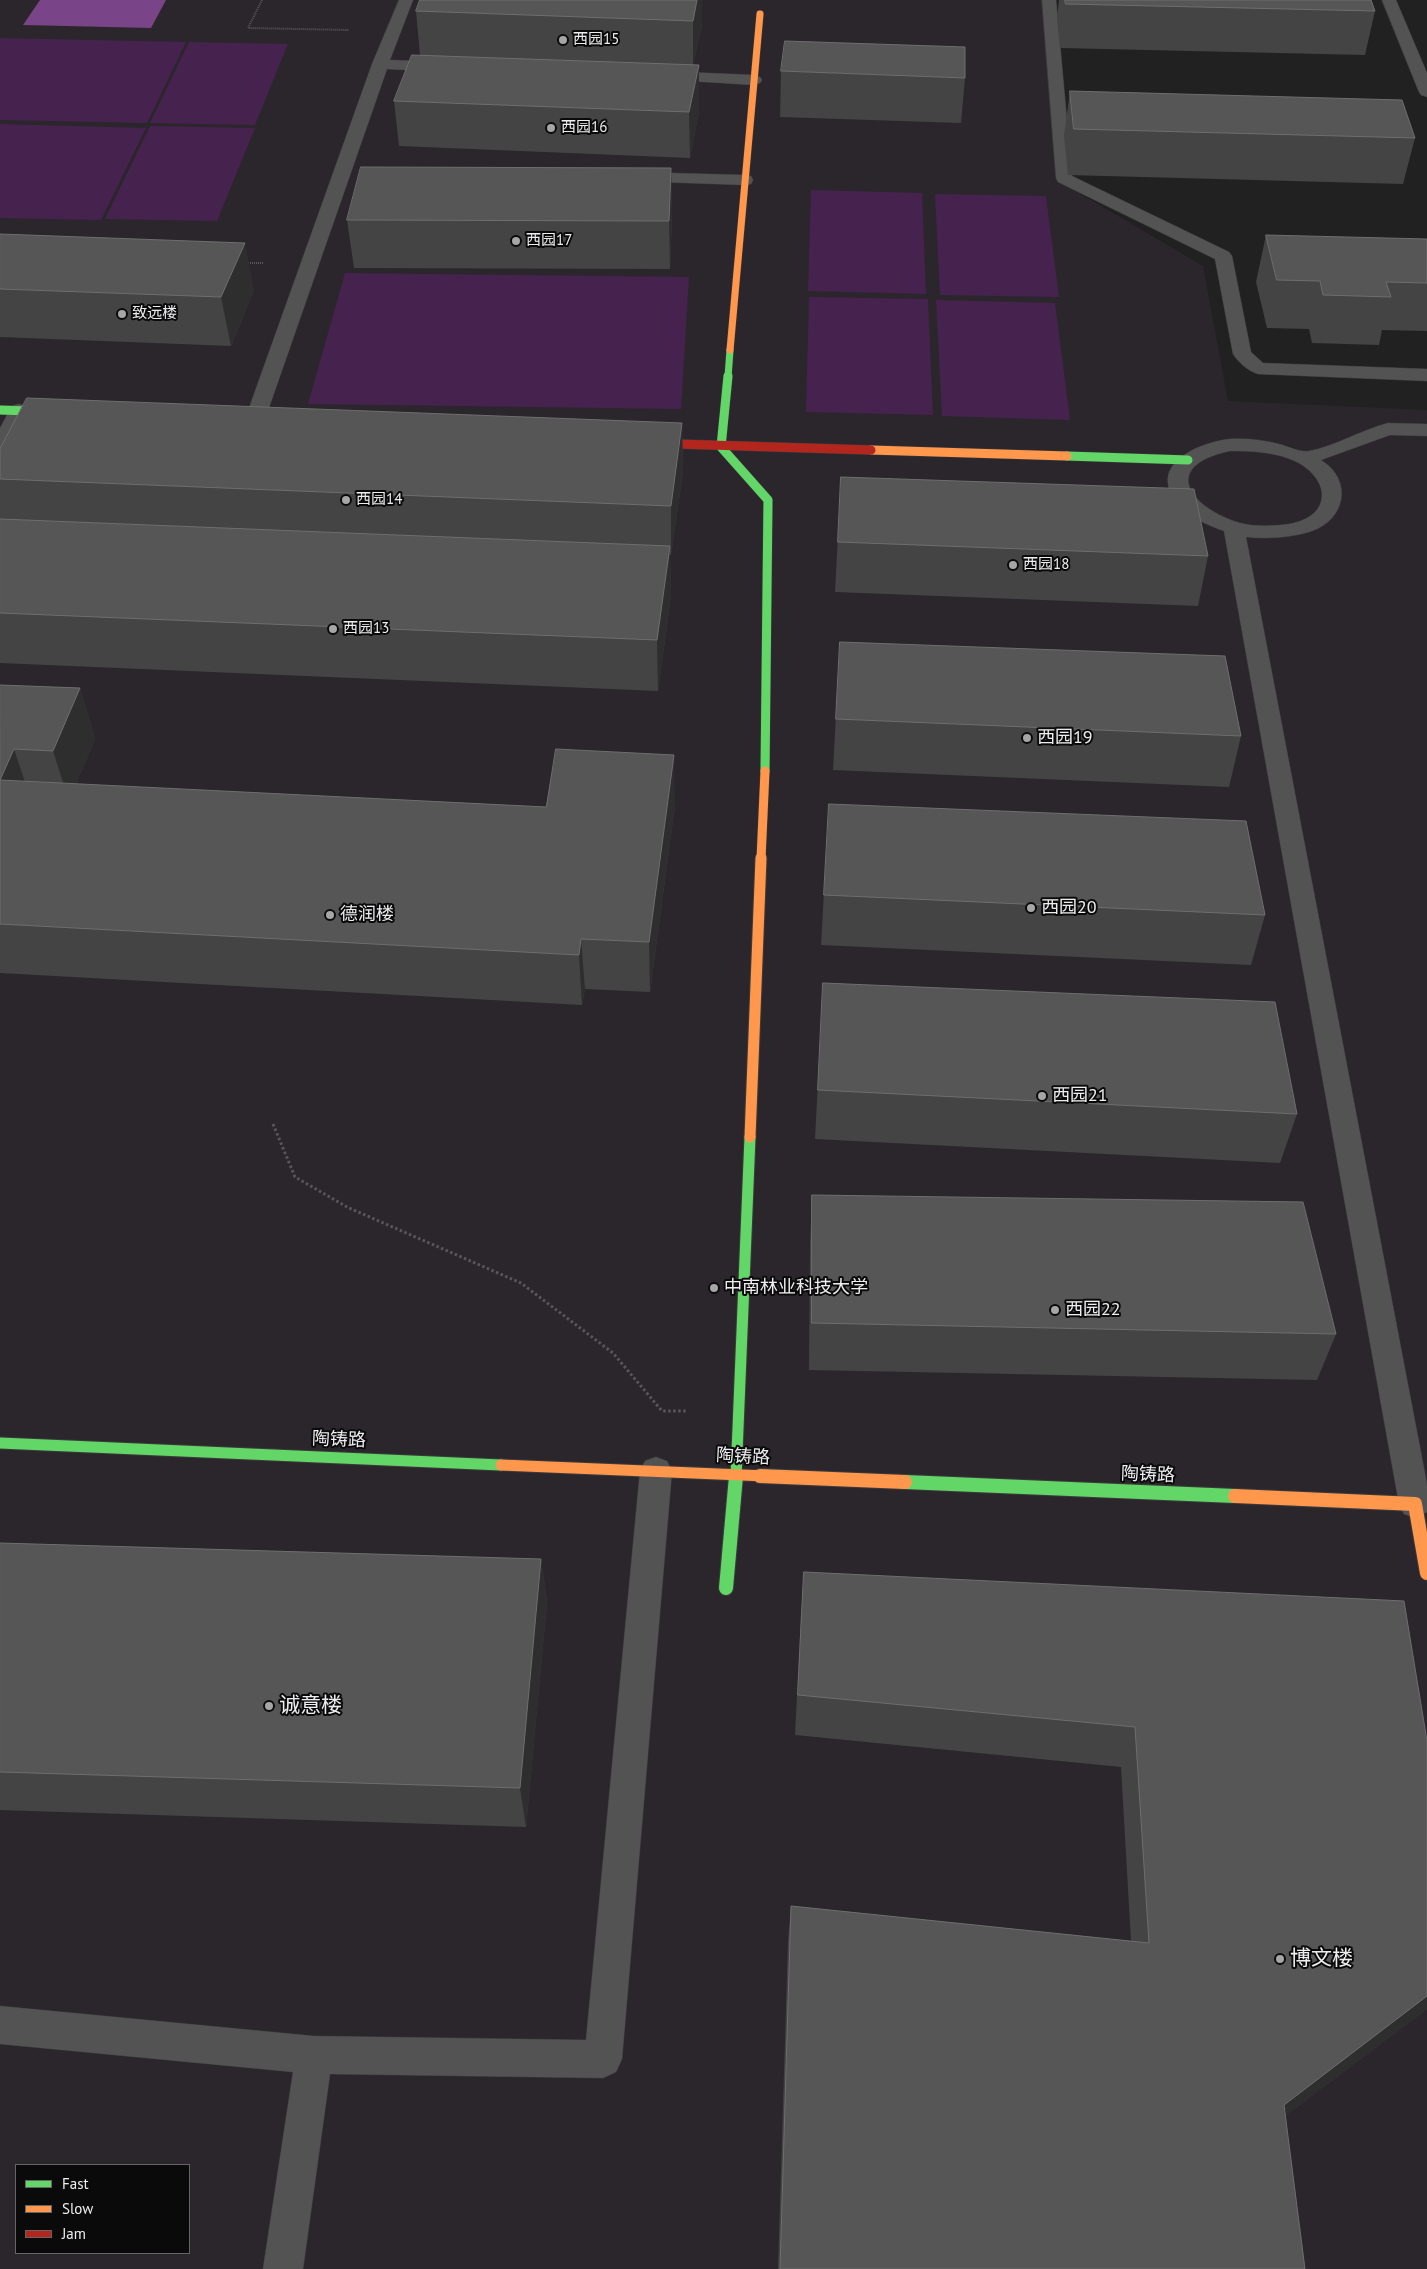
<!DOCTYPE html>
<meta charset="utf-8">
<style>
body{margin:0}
#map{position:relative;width:1427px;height:2269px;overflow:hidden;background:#212121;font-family:"PT Sans",sans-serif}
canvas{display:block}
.legend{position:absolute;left:15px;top:2164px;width:175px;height:90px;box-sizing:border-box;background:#0b0a0b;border:1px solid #666566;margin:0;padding:6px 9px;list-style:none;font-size:15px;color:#eeedef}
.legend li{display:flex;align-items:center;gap:10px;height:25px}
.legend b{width:25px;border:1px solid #666566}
</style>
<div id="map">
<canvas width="1427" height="2269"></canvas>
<ul class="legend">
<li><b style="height:6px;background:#63d668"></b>Fast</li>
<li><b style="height:6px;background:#ff974d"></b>Slow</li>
<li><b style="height:6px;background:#b3261e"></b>Jam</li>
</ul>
</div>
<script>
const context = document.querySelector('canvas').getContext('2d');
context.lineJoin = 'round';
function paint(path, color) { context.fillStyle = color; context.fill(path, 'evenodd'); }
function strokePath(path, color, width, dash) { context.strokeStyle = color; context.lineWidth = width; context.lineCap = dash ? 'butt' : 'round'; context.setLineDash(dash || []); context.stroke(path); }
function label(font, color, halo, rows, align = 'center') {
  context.font = font + ' "PT Sans","Noto Sans SC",sans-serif'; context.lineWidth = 4; context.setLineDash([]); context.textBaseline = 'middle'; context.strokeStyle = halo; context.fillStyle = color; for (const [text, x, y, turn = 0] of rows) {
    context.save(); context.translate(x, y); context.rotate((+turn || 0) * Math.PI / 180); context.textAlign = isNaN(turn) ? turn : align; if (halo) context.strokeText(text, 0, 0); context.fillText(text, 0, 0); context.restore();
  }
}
paint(new Path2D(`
 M0,0H1044L1057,180L1203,266L1228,401L1427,410V2269H0ZM16,2165H189V2253H16Z`), '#2b262c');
paint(new Path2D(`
 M0,38L186,42L147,123L0,120Z
 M189,42L288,44L255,125L150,123Z
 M0,124L146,128L101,220L0,218Z
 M150,126L255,128L217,221L105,219Z
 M811,190L922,193L926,294L808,291Z
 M935,194L1046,196L1059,297L940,295Z
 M345,273L689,277L681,409L308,404Z
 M809,297L928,299L933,415L806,412Z
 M936,300L1055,303L1070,420L942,416Z`), '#46224f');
paint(new Path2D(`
 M40,0H166L151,28L23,25Z`), '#7a4488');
const lane = new Path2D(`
 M1042,0H1056L1072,176L1229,252L1232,256L1251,352L1263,363L1427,369V381L1258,374C1248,371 1238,362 1233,354L1215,259L1058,182L1056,178Z
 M1382,0H1396L1427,73V97L1421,95L1419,92Z`);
const street = new Path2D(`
 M399,0H413L390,60L446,62L452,64L454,67L452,70L446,72L387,69L264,422L261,426L254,428L247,426L244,422L372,64Z
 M662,71L754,75L760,77L762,80L760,83L754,85L656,79L654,76L656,73Z
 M635,172L745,175L751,176L753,180L751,184L745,185L629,181L627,177L629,173Z
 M19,404L26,406L29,410L10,447L7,451L0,453V428L12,406Z
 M1388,423L1427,424V436L1390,435L1321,460C1353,480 1346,519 1312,531C1291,538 1267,539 1246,537L1427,1484V1512L1415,1518L1404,1514L1399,1504L1224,531C1204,524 1171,510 1168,484C1164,456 1208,441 1230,439C1246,438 1264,440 1279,444C1287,446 1301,453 1309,451C1336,446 1361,430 1388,423ZM1230,451C1252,451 1277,452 1297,462C1332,481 1331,517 1289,524C1274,526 1255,527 1240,523C1190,508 1159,466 1230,451Z
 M656,1457L667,1461L672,1471L622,2059L616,2072L603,2078L330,2074L303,2269H263L293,2072L0,2044V2006L314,2036L586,2040L640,1471L645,1461Z`);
const fastFar3 = new Path2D(`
 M728,377L730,350`);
const fastFar2 = new Path2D(`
 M728,376L721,447L768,500L765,771
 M0,410L58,412
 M1067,456L1188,460`);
const fastFar1 = new Path2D(`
 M0,1443L501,1465
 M736,1477L750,1137`);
const fast = new Path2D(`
 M905,1482L1235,1496
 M726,1588L736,1476`);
const slowFar3 = new Path2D(`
 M730,350L760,14`);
const slowFar2 = new Path2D(`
 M871,450L1067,456
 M761,859L765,771`);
const slowFar1 = new Path2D(`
 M750,1137L761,858
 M501,1465L790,1477`);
const slow = new Path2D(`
 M760,1476L905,1482
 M1235,1496L1415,1504L1427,1573`);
const jam = new Path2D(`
 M645,443L871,450`);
strokePath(lane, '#3c3b3c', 1);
strokePath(street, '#3c3b3c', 1);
strokePath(fastFar3, '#3c3b3c', 8);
strokePath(fastFar2, '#3c3b3c', 10);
strokePath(fastFar1, '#3c3b3c', 13);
strokePath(fast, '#3c3b3c', 16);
strokePath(slowFar3, '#3c3b3c', 8);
strokePath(slowFar2, '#3c3b3c', 10);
strokePath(slowFar1, '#3c3b3c', 13);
strokePath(slow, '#3c3b3c', 16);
strokePath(jam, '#3c3b3c', 10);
strokePath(new Path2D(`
 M262,0L248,28L349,30
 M246,263H264`), '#575757', 2, [1, 1]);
strokePath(new Path2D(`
 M273,1124L295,1177L349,1208L521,1283L613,1353L662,1411H688`), '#575757', 3, [2.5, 2.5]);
paint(lane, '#535353');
paint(street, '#535353');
strokePath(fastFar3, '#63d668', 7);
strokePath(fastFar2, '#63d668', 9);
strokePath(fastFar1, '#63d668', 11);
strokePath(fast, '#63d668', 14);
strokePath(slowFar3, '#ff974d', 7);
strokePath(slowFar2, '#ff974d', 9);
strokePath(slowFar1, '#ff974d', 11);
strokePath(slow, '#ff974d', 14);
strokePath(jam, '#b3261e', 9);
paint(new Path2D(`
 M702,0V24L693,65H699V111L690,158L399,146L394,101L420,55L416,11Z
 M1059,0H1371L1375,11L1365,55L1060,48L1057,18Z
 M781,71L965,78L961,123L780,117Z
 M1070,91L1415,138L1403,184L1068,175L1064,136Z
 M671,168L672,214L670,269L354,268L347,220Z
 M0,234L254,290L231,346L0,337Z
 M1266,235L1427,239V331L1382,330L1379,345L1312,343L1309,329L1267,328L1256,282Z
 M682,423L683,472L671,555H670L671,596L658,691L0,663V449Z
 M841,477L1208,556L1198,606L835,592Z
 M840,642L1241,736L1229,787L833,770Z
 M0,685L80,688L95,739L76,784L546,807L675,805L650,992L585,989L582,1005L0,973Z
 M829,804L1265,915L1251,965L821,945Z
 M823,983L1297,1114L1280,1163L815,1139Z
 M812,1195L1336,1334L1317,1380L809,1370L810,1244Z
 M0,1543L541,1559L547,1602L526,1827L0,1810Z
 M804,1572L1427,1741V2009L1285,2116L1305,2269H778L788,1941L791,1906L1131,1941L1121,1767L795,1735L801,1615Z`), '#444');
paint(new Path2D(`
 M697,0H702V24L693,65V21Z
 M699,65V111L690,158L689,112Z
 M671,168L672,214L670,269L669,221Z
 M245,243L254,290L231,346L221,297Z
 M682,423L683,472L671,555V506Z
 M670,546L671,596L658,691L657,640Z
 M80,688L95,739L69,801L53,751Z
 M14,749L31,800L0,781Z
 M674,755L675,805L650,992L649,942Z
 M581,939L585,989L582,1005L579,955Z
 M541,1559L547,1602L526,1827L520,1788Z
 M1427,1996V2009L1262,2134L1284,2105Z`), '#2e2e2e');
const building = new Path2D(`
 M420,0H697L693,21L416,11Z
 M1065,0H1371L1375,11L1066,4Z
 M785,41L965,47V78L781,71Z
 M412,55L699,65L689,112L394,101Z
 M1070,91L1402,100L1415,138L1074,129Z
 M361,167L671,168L669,221L347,220Z
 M0,234L245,243L221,297L0,289Z
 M1266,235L1427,239V283L1386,282L1391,297L1323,295L1320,281L1277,280Z
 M27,398L682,423L671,506L0,479V449Z
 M841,477L1194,489L1208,556L838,542Z
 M0,519L670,546L657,640L0,613Z
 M840,642L1225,656L1241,736L836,719Z
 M0,685L80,688L53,751L14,749L0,780Z
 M556,749L674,755L649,942L581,939L579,955L0,924V780L546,807Z
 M829,804L1246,821L1265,915L824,895Z
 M823,983L1275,1002L1297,1114L818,1090Z
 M812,1195L1303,1202L1336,1334L812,1323Z
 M0,1543L541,1559L520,1788L0,1772Z
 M804,1572L1404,1601L1427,1741V1996L1284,2105L1305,2269H780L791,1906L1149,1943L1135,1727L798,1695Z`);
paint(building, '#565656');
strokePath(building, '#6e6e6e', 1);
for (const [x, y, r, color] of [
 [563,40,5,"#a6a6a7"],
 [551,128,5,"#a6a6a7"],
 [516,241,5,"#a6a6a7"],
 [122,314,5,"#a6a6a7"],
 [346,500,5,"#a6a6a7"],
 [1013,565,5,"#a6a6a7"],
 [333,629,5,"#a6a6a7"],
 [1027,738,5,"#a6a6a7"],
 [1031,908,5,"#a6a6a7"],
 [330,915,5,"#a6a6a7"],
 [1042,1096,5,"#a6a6a7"],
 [714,1288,5,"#a6a6a7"],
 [1055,1310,5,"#a6a6a7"],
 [269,1706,5,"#a6a6a7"],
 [1280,1959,5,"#a6a6a7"]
]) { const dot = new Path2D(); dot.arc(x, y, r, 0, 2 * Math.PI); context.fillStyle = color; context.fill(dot); strokePath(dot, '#0b0a0b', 2); }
label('15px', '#eeedef', '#0b0a0b', [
 ["西园15",573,40],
 ["西园16",561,128],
 ["西园17",526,241],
 ["致远楼",132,314],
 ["西园14",356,500],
 ["西园18",1023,565],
 ["西园13",343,629]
], 'left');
label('18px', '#eeedef', '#0b0a0b', [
 ["西园19",1037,738],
 ["西园20",1041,908],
 ["德润楼",340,915],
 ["西园21",1052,1096],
 ["中南林业科技大学",724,1288],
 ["西园22",1065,1310]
], 'left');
label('18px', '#eeedef', '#0b0a0b', [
 ["陶铸路",339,1440,2],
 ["陶铸路",743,1457,3],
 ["陶铸路",1148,1475,2]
]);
label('21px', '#eeedef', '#0b0a0b', [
 ["诚意楼",279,1706],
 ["博文楼",1290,1959]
], 'left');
</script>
